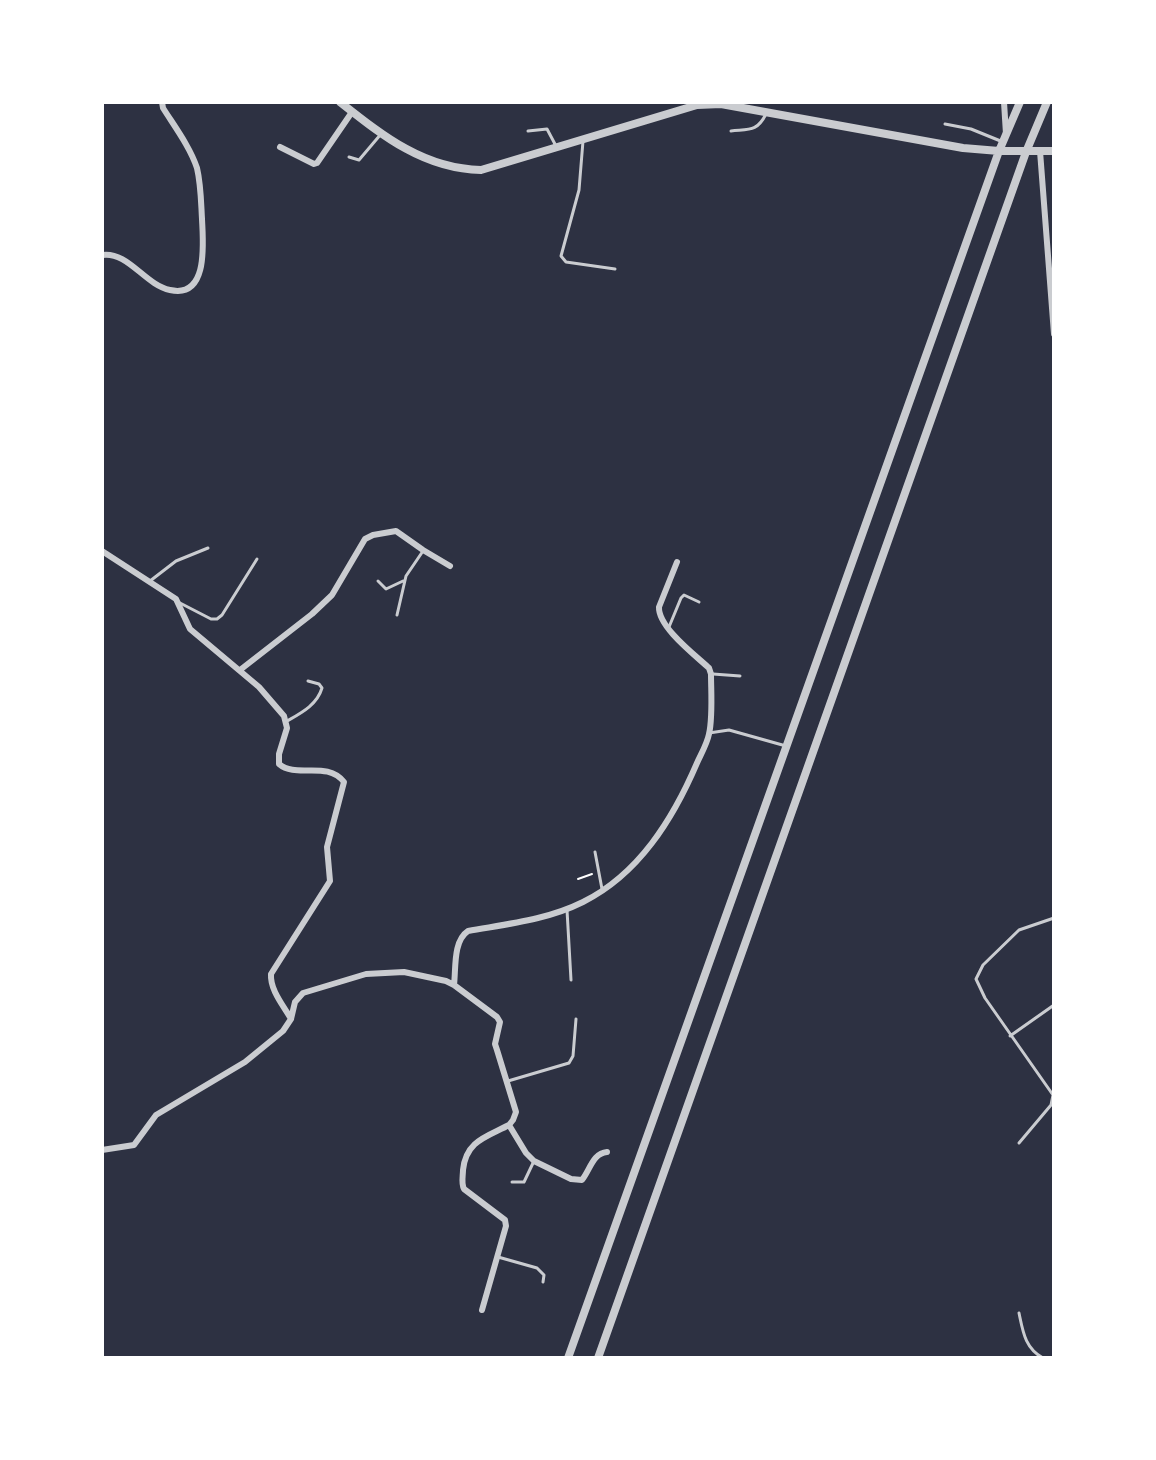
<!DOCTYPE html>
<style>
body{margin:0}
#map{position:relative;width:1156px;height:1460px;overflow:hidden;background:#2d3142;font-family:"DejaVu Sans",sans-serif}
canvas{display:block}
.frame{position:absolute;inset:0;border:104px solid #fff;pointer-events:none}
</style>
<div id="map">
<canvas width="1156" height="1460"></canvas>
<div class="frame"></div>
</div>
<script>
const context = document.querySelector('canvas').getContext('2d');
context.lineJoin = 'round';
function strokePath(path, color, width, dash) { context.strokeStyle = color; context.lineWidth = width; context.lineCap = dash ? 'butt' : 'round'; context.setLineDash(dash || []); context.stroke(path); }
strokePath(new Path2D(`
 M578,879L592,874`), '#fff', 2);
strokePath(new Path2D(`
 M945,124L971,129L1003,142
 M528,131L547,129L556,146
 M731,131C749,129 757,132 766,114
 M583,141L579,190L561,256L566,262L615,269
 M349,157L359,160L381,134
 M150,581L176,561L208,548
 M378,581L386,589L403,581
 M180,603L211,619H217L222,615L257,559
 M397,615L406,576L423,551
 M669,627L681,598L684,595L699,602
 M713,674L740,676
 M287,721C301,713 317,705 322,688L319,684L308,681
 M709,733L729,730L786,746
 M595,852L602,889
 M567,910L571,980
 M1010,1036L1054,1005
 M508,1081L569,1063L573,1056L576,1019
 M1019,1143L1051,1105L1053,1095L985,998L976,979L983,965L1019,930L1054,918
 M512,1182H524L534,1161
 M498,1257L537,1268L544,1275L543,1282
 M1019,1313C1023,1332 1025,1348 1043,1358`), '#caccd0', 3);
strokePath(new Path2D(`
 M1004,102L1006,134
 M280,147L314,164L317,163L352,112
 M1040,151L1054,334
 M102,255C128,251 145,285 170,290C209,299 203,242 202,219C201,202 201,185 197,168C190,147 175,127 163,108L162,102
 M102,551L176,599L190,629L259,687L284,716L287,728L279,754V764C296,779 327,760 344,782L327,847L330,881L271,974C270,990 283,1005 291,1019
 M240,670L312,614L332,595L365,539L373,535L396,531L423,550L450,566
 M454,985C456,968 453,941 468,931C507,924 547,920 583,902C639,874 673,819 697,763C701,754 707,744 709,734C713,717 711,691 711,674L709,668C695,655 658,627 659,607L677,562
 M509,1125L526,1153L534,1161L571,1179L582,1180C590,1170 593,1153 607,1152
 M102,1150L134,1145L156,1115L245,1062L283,1031L291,1019L295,1002L303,993L366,974L404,972L446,981L454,985L497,1017L500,1022L495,1044L497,1050L516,1112L513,1120L509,1125C486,1137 466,1141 463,1170C463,1176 461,1183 464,1189L505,1220L506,1226L482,1310`), '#caccd0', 6);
strokePath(new Path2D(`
 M340,102C383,136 424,169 481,170L697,105L721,104L963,148L999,151H1054
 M568,1358L999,151L1020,102
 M598,1358L1026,152L1047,102`), '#caccd0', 8);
</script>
